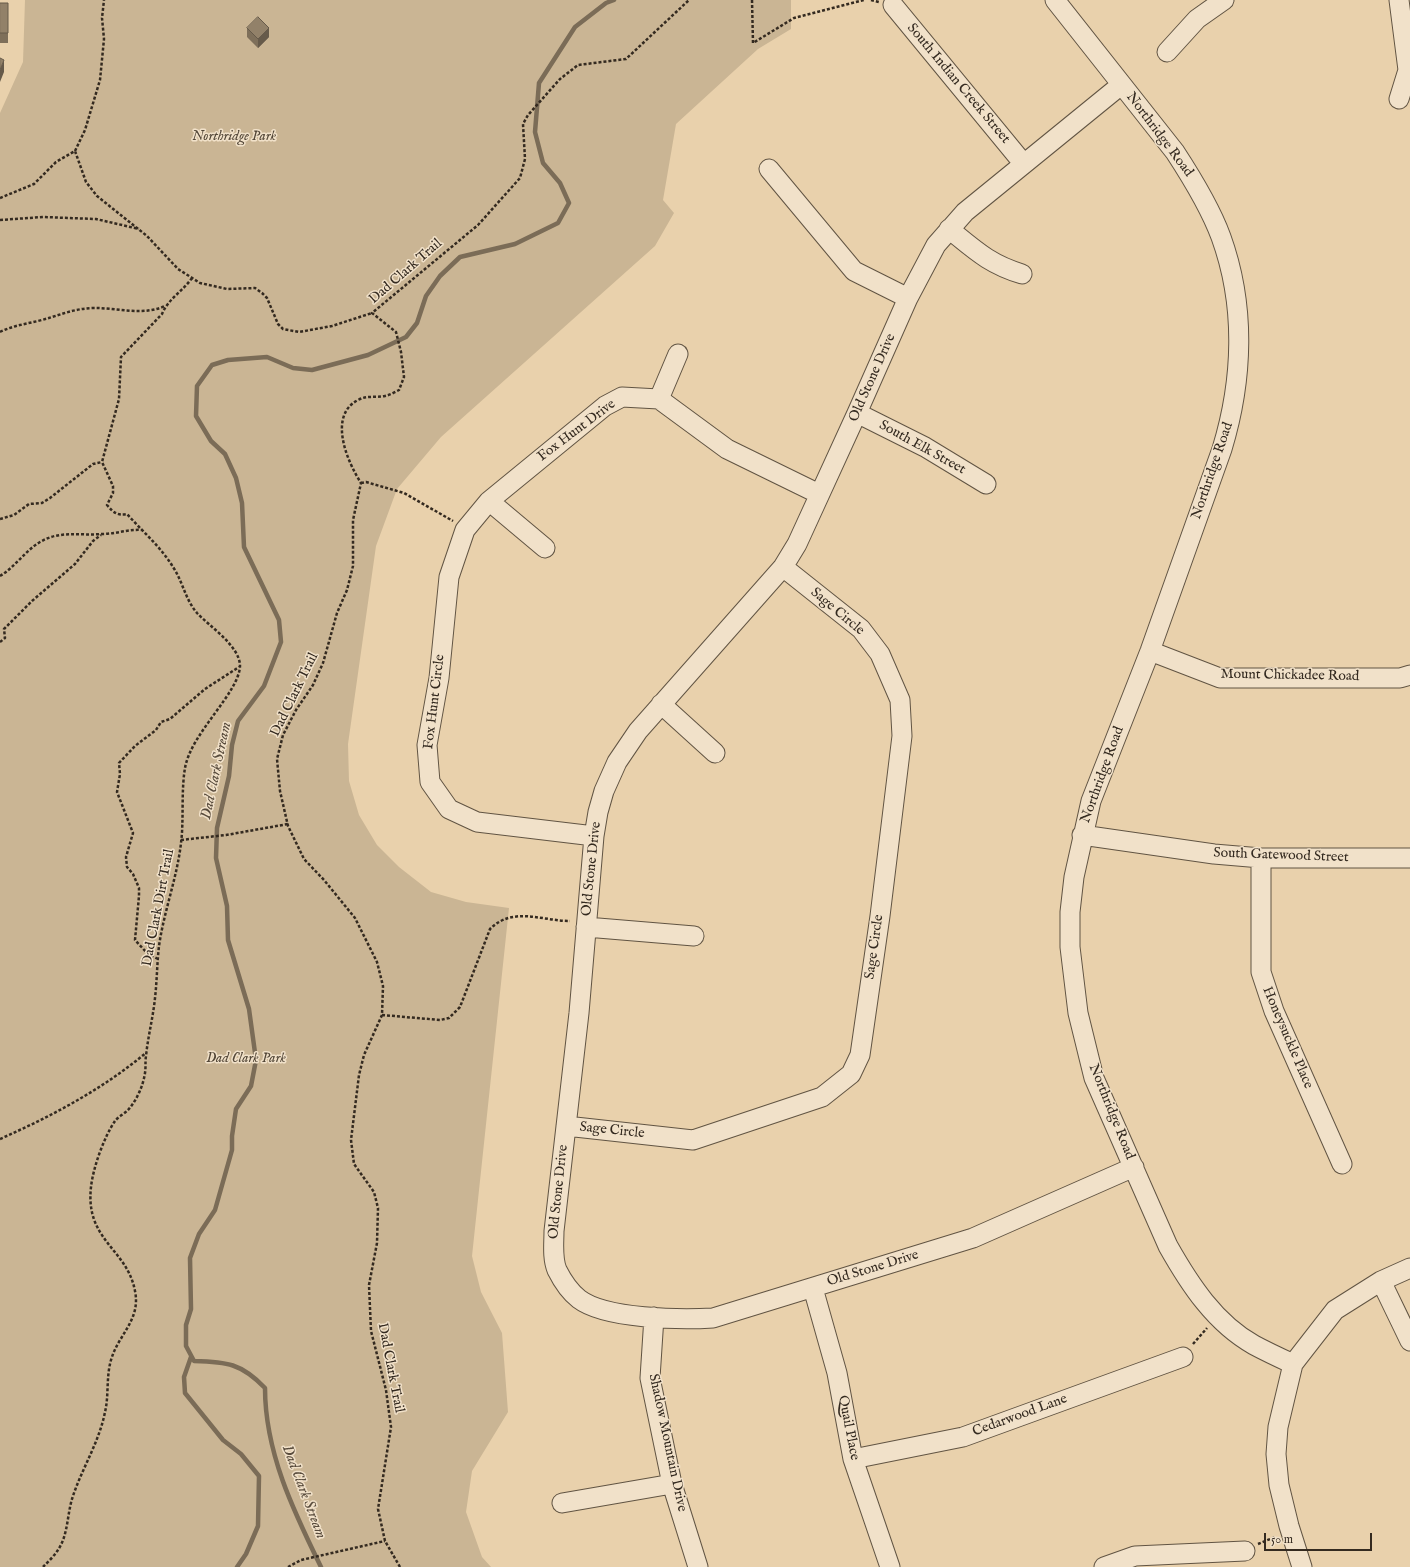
<!DOCTYPE html>
<style>
body{margin:0}
#map{position:relative;width:1410px;height:1567px;overflow:hidden;background:#e9d1ac;font-family:"IM FELL English",serif}
canvas{display:block}
.scale{position:absolute;left:1264px;top:1533px;width:108px;height:18px;box-sizing:border-box;border:2px solid #342a20;border-top:0;padding-left:5px;font-size:12px;line-height:14px;white-space:nowrap;color:#342a20;-webkit-text-stroke:3px #f1e1c9;paint-order:stroke}
</style>
<div id="map">
<canvas width="1410" height="1567"></canvas>
<div class="scale">50 m</div>
</div>
<script>
const context = document.querySelector('canvas').getContext('2d');
context.lineJoin = 'round';
function paint(path, color) { context.fillStyle = color; context.fill(path, 'evenodd'); }
function strokePath(path, color, width, dash) { context.strokeStyle = color; context.lineWidth = width; context.lineCap = dash ? 'butt' : 'round'; context.setLineDash(dash || []); context.stroke(path); }
function label(font, color, halo, rows, align = 'center') {
  context.font = font + ' "IM FELL English",serif'; context.lineWidth = 3; context.setLineDash([]); context.textBaseline = 'middle'; context.strokeStyle = halo; context.fillStyle = color; for (const [text, x, y, turn = 0] of rows) {
    context.save(); context.translate(x, y); context.rotate((+turn || 0) * Math.PI / 180); context.textAlign = isNaN(turn) ? turn : align; if (halo) context.strokeText(text, 0, 0); context.fillText(text, 0, 0); context.restore();
  }
}
paint(new Path2D(`
 M25,0H791V29L758,49L676,124L663,200L674,213L655,246L441,437L397,489L376,546L348,744L349,781L359,815L377,845L399,867L431,892L466,902L509,908L472,1256L481,1292L502,1333L508,1412L472,1471L466,1512L482,1557L491,1567H0V113L23,62Z`), '#cab594');
strokePath(new Path2D(`
 M191,1357L184,1377L185,1393L223,1440L241,1454L259,1476L258,1526L246,1554L237,1567
 M321,1567C293,1510 265,1452 265,1388C241,1363 227,1362 194,1361L186,1346V1325L191,1309L190,1258L199,1234L215,1210L232,1150V1136L236,1109L251,1086L256,1060L249,1009L228,940L227,906L216,858L217,828L229,776L232,745L238,721L264,686L281,642L279,620L244,547L242,503L236,478L225,454L211,441L196,416L197,386L212,365L228,360L267,357L293,368L312,370L368,355L406,337L417,323L426,296L440,276L460,257L515,244L558,223L569,203L560,183L543,163L535,132L539,83L575,27L606,3L614,0`), '#7b6c57', 4.5);
const minor = new Path2D(`
 M1055,0L1175,152C1192,178 1210,207 1221,237C1246,306 1243,380 1222,449L1150,651L1091,801L1074,877L1070,912V947L1078,1013L1094,1078L1168,1246C1190,1285 1215,1323 1254,1345C1267,1352 1280,1358 1293,1364
 M1399,0L1408,70L1399,99
 M893,5L1023,163
 M1167,52L1197,19L1224,0
 M1121,85L965,212L936,245L908,298L857,413L797,544L783,567L638,731L617,762L604,791L598,812L594,836L579,1013L554,1231C554,1243 552,1258 557,1270C562,1280 570,1292 579,1299C605,1319 681,1320 713,1318L973,1238L1134,1167
 M769,169L854,271L908,298
 M949,229C975,250 989,264 1022,274
 M659,399L678,354
 M857,413L925,447L986,484
 M489,501L545,548
 M1150,651L1220,678H1400L1410,675
 M661,704L715,753
 M1082,835L1214,854L1261,858H1410
 M594,836L477,822L449,809L430,782L427,745L439,678L449,577L465,530L489,501L605,406L622,397L659,399L727,449L819,494
 M1261,858V972L1274,1011L1342,1164
 M586,927L694,936
 M566,1126L693,1140L822,1097L851,1074L860,1055L880,916L902,736L900,700L880,654L861,629L783,567
 M1381,1281L1410,1341
 M813,1288L837,1373L853,1459L890,1567
 M654,1317L650,1378L672,1484L698,1567
 M853,1459L963,1437L1183,1357
 M562,1503L672,1484
 M1104,1567L1135,1556L1245,1551
 M1302,1567L1289,1526L1279,1485L1276,1454L1278,1427L1293,1364L1335,1310L1381,1281L1410,1268`);
strokePath(minor, '#615443', 21);
strokePath(new Path2D(`
 M752,0L753,43L794,18L864,0
 M871,0L879,2
 M75,151L85,130L100,80L104,39L102,18L104,0
 M0,198L34,184L56,162L75,151L86,182L97,196L147,236L178,269L200,283L227,289L255,288L262,293L267,298L278,324L283,329L299,332L332,326L372,313
 M0,220L43,217L96,219L139,229
 M0,332C12,326 25,324 38,321C58,316 74,308 95,308C118,308 143,316 165,306
 M361,483L366,482L404,493L453,521
 M0,519L14,515L29,504L42,503L50,498L93,464L102,462
 M0,576C15,567 25,551 40,542C60,530 80,536 102,534C116,534 128,529 142,530
 M0,642L5,638L4,629L32,601L75,564L93,541L101,535
 M181,840L226,835L288,824
 M158,959L147,953L135,940L139,896V888L133,874L127,867L126,857L133,833L117,792L120,774L119,763L135,746L156,730L161,722L170,719L205,689L239,667
 M382,1015L440,1020L449,1018L460,1007L490,929C513,906 542,921 570,921
 M0,1139C52,1116 103,1089 147,1052
 M1193,1344L1207,1328
 M1258,1544L1275,1537
 M43,1567C48,1562 54,1556 58,1550C68,1535 67,1516 72,1499C81,1470 99,1443 105,1412C109,1396 106,1377 111,1360C118,1335 141,1320 135,1291C127,1248 85,1241 91,1187C93,1168 104,1137 115,1121C118,1117 124,1114 128,1110C137,1100 143,1086 145,1073C146,1067 145,1062 146,1056C148,1036 153,1018 155,998C157,981 157,963 159,946C164,911 177,878 181,843C184,820 181,791 185,768C191,733 239,693 240,666C240,646 209,626 197,613C185,599 183,582 173,567C161,547 142,531 127,514C117,516 113,512 107,505L113,493V486L102,462L119,399L121,357L162,314C168,299 183,291 192,278
 M288,1567L301,1560L385,1541
 M400,1567L385,1541L378,1509L391,1427L386,1390L371,1331L369,1285L377,1243L378,1208L374,1192L354,1164L351,1140L359,1075L364,1055L382,1015L383,986L377,962L355,918L324,880L304,859L288,826L280,791L277,759L283,735L296,710L313,685L323,663L337,613L347,590L353,566V520L361,483C348,463 327,416 358,400C367,395 375,398 385,396C390,395 395,392 399,390L404,377L401,352L396,332L372,313L478,225L520,178L525,159L523,124L528,115L560,79L578,65L626,59L689,0`), '#342a20', 2.5, [3, 2]);
strokePath(minor, '#f1e1c9', 19);
paint(new Path2D(`
 M0,3H8V43H0Z
 M247,28L269,37L258,48L247,37Z`), '#7e6f5a');
paint(new Path2D(`
 M269,28V37L258,48V39Z
 M4,60V72L0,82V70Z`), '#665a4a');
const building = new Path2D(`
 M0,3H8V33H0Z
 M258,17L269,28L258,39L247,28Z
 M0,58L4,60L0,70Z`);
paint(building, '#928169');
strokePath(building, '#665a4a', 1);
label('14px', '#342a20', '#f1e1c9', [
 ["South Indian Creek Street",958,84,50],
 ["Northridge Road",1159,135,53],
 ["Dad Clark Trail",406,272,-41],
 ["Old Stone Drive",873,378,-66],
 ["Fox Hunt Drive",577,431,-37],
 ["South Elk Street",922,448,29],
 ["Northridge Road",1213,471,-71],
 ["Sage Circle",837,612,40],
 ["Mount Chickadee Road",1290,676,1],
 ["Dad Clark Trail",295,695,-64],
 ["Fox Hunt Circle",435,702,-83],
 ["Northridge Road",1103,775,-70],
 ["South Gatewood Street",1281,856,2],
 ["Old Stone Drive",592,869,-84],
 ["Dad Clark Dirt Trail",159,908,-79],
 ["Sage Circle",875,947,-82],
 ["Honeysuckle Place",1287,1038,67],
 ["Northridge Road",1111,1112,68],
 ["Sage Circle",612,1131,6],
 ["Old Stone Drive",559,1192,-84],
 ["Old Stone Drive",873,1269,-17],
 ["Dad Clark Trail",390,1368,79],
 ["Cedarwood Lane",1020,1416,-20],
 ["Quail Place",848,1428,79],
 ["Shadow Mountain Drive",667,1443,78]
]);
label('italic 14px', '#524637', '#f1e1c9', [
 ["Northridge Park",234,137],
 ["Dad Clark Park",246,1059]
]);
label('italic 15px', '#584b3c', '#f1e1c9', [
 ["Dad Clark Stream",217,771,-78],
 ["Dad Clark Stream",303,1492,69]
]);
</script>
